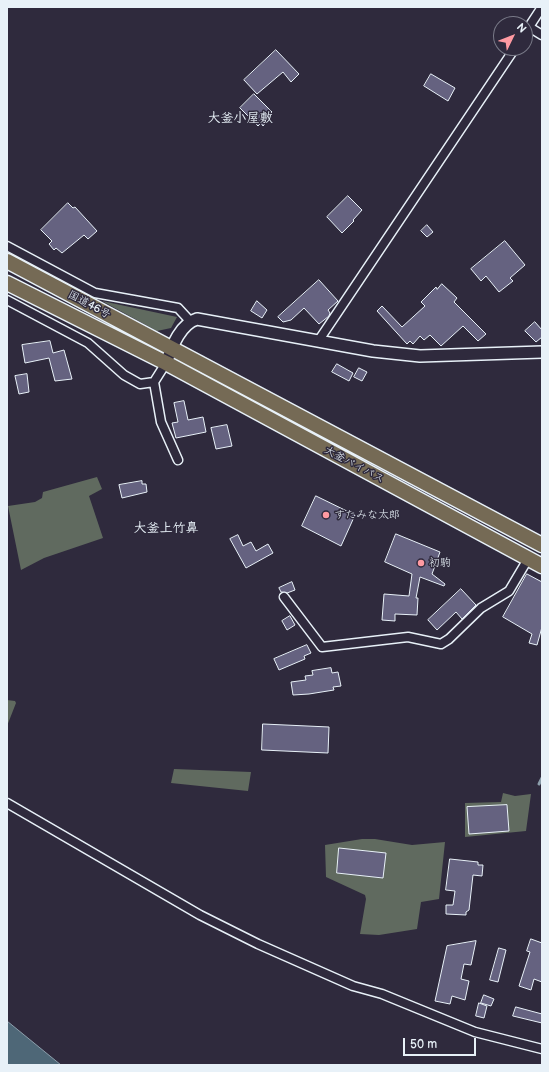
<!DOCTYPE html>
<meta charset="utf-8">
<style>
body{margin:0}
#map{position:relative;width:549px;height:1072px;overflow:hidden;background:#2f2a3d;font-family:"Balsamiq Sans",sans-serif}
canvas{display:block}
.frame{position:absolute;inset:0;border:8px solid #e8f1f8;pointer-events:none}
.north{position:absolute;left:493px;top:16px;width:40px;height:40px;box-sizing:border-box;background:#2f2a3d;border:1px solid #797a88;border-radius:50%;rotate:47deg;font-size:11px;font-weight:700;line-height:16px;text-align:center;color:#e8f1f8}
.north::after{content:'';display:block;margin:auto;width:14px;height:18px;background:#ff9aa2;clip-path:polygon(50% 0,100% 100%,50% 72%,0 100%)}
.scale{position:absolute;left:403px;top:1038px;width:73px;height:18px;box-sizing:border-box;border:2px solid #e8f1f8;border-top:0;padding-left:5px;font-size:12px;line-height:14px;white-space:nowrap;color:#e8f1f8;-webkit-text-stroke:3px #2f2a3d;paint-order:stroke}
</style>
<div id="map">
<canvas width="549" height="1072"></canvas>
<div class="frame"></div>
<div class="north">N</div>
<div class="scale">50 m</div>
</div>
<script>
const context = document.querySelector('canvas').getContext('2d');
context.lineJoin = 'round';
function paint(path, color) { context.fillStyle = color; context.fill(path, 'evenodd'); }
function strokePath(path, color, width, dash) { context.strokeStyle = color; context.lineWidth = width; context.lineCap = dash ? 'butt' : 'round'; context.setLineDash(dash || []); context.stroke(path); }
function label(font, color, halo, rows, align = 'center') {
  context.font = font + ' "Balsamiq Sans","Klee One",sans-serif'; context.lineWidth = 3; context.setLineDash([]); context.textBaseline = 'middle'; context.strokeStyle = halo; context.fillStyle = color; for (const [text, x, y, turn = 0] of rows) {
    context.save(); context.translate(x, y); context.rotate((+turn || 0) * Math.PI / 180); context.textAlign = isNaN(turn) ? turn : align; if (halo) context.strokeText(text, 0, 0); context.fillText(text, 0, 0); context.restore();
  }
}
paint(new Path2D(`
 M102,301L177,317L171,328L157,331Z
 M97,477L102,489L89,496L103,538L44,558L21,570L8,506L35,502L42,498L43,492Z
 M7,700L15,701L16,703L7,726Z
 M174,769L251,772L248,791L171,783Z
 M503,793L515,796L531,794L526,831L465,837V803L501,802Z
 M362,839H375L412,845L445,842L439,899L421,902L417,929L379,935L360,934L366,899L365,895L326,877L325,845Z`), '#606a5f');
const water = new Path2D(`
 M7,1021L61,1065H7Z`);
paint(water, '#4e6777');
strokePath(water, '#8c9eab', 1);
strokePath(new Path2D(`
 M539,784L542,778`), '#8c9eab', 3);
const building = new Path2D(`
 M276,50L299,74L291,82L283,72L257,94L244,80Z
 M431,74L455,88L448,101L424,86Z
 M254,94L272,112L268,116L270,118L263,126L261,123L258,126L240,108Z
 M348,196L362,210L353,220L354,221L342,233L327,217Z
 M68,203L73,208L75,207L97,231L88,239L84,235L62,253L56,248L54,250L49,244L52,241L41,230Z
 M427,225L433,232L427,237L421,231Z
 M505,241L525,265L510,278L513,281L499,292L486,276L481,281L471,269Z
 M319,280L338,301L328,310L330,313L329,316L319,324L304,308L291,320L283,322L278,317Z
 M442,284L457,298L454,302L486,334L478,341L463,326L441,346L430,335L424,340L420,336L413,344L410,341L407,344L377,311L382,306L402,327L425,306L421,302L436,287L437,289Z
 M257,301L267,310L262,318L251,311Z
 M535,322L542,330V337L536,342L525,331Z
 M50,341L53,353L64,350L72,379L55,381L49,358L25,363L22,345Z
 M337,364L353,373L349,381L332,372Z
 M359,368L367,372L362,381L354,377Z
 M27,374L29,392L19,394L15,376Z
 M184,401L188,420L203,417L206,432L176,438L172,423L178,422L174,403Z
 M227,425L232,446L216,449L211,428Z
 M142,481V484H146L147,492L122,498L119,485Z
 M316,496L355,515L341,546L302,526Z
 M396,534L440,552L432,574L445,584L444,586L420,577L416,598H418L417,615L395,614V621L382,620L384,594L409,596L412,574L385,562Z
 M238,535L243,546L251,542L256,551L268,544L273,553L246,568L230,539Z
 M527,574L542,582V627L537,645L529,643L532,634L503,617Z
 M292,582L295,590L287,593L281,592L279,588Z
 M461,589L476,605L462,619L456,612L437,630L428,620Z
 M290,616L295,625L287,630L282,621Z
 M307,645L311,653L304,656L305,659L279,670L274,659Z
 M331,668L332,673L338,672L341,686L333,687L334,690L309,694L293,695L291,682L306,680L305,676L313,675L312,671Z
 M263,724L329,727L328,753L262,750Z
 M507,805L509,831L469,834L467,807Z
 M339,848L386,853L383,878L337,873Z
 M450,859L478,862V865H483L482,876L473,875L469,910L466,912V915L446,914V905H453L455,891L446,890Z
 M531,939L542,943V982L534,979L531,990L519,986L530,952L527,951Z
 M476,941L471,965L464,964L461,979L469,981L465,1000L452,996L450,1004L435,1001L447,946Z
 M499,948L506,950L498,982L490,980Z
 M484,995L494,999L491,1006L481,1003Z
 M479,1003L487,1006L484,1018L476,1016Z
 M516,1007L542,1014V1023L513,1016Z`);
paint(building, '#656280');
strokePath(building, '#e8f1f8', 1);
const street = new Path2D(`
 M529,27L542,35
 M525,33L542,7
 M7,246L95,293L178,308L190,321
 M7,300L88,343L124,375L140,384L154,382L166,363
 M319,340L515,48
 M154,382L161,422L178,460
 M284,597L322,647L408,637L441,644L449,639L481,608L509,591L528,559
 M7,803L200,915L258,944L353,986L382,994L475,1032L542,1049`);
const secondary = new Path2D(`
 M166,363C172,347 180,324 197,319L373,351L420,356L542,352`);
const highway = new Path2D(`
 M7,261L542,545
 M7,283L166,363L542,566`);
strokePath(street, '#e8f1f8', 11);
strokePath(secondary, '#e8f1f8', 14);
strokePath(highway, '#e8f1f8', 17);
strokePath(street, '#2f2a3d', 8);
strokePath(secondary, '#2f2a3d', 11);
strokePath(highway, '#756a55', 14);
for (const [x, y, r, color] of [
 [326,515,4,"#ff9aa2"],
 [421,563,4,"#ff9aa2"]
]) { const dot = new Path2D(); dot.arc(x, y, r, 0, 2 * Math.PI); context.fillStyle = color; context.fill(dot); strokePath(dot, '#2f2a3d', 1.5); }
label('11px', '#e8f1f8', '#2f2a3d', [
 ["国道46号",89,305,28],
 ["大釜バイパス",354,465,28]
]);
label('11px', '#e8f1f8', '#2f2a3d', [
 ["すたみな太郎",334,515],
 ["初駒",429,563]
], 'left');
label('bold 13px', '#e8f1f8', '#2f2a3d', [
 ["大釜小屋敷",240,119],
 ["大釜上竹鼻",166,529]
]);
</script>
